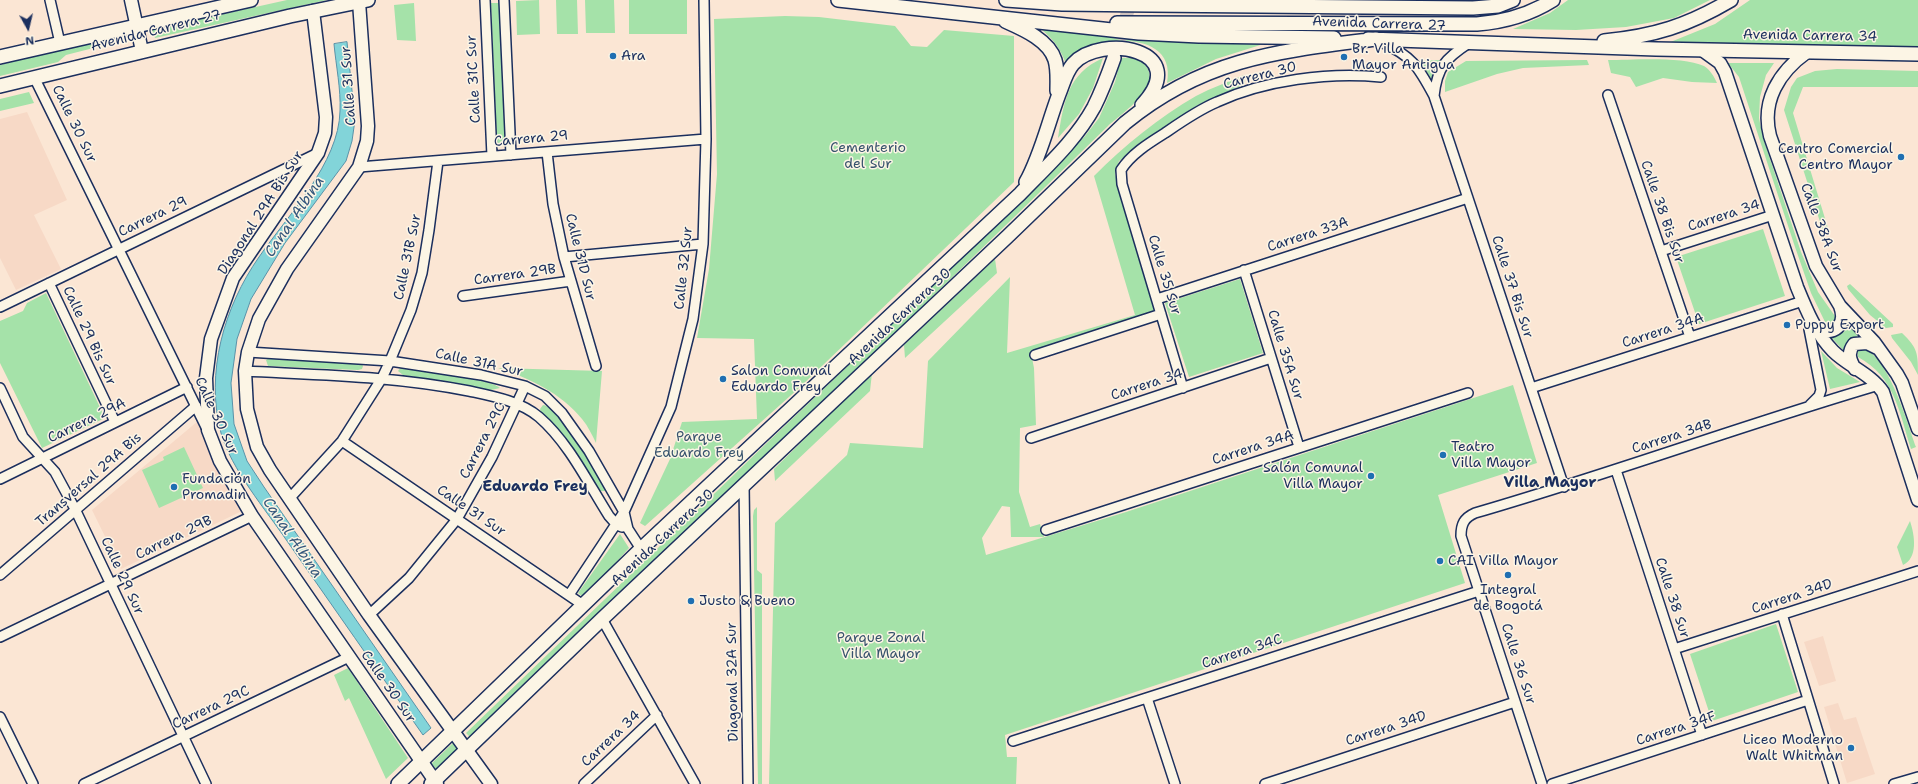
<!DOCTYPE html>
<meta charset="utf-8">
<style>
body{margin:0}
#map{position:relative;width:1918px;height:784px;overflow:hidden;background:#fbe6d4;font-family:"Shantell Sans",sans-serif}
canvas{display:block}
.north{position:absolute;left:8px;top:8px;width:40px;height:40px;-webkit-text-stroke:3px #fcf5e5;paint-order:stroke;rotate:172deg;font-size:11px;font-weight:700;line-height:16px;text-align:center;color:#1b2f5e}
.north::after{content:'';display:block;margin:auto;width:14px;height:18px;background:#1b2f5e;clip-path:polygon(50% 0,100% 100%,50% 72%,0 100%)}
</style>
<div id="map">
<canvas width="1918" height="784"></canvas>
<div class="north">N</div>
</div>
<script>
const context = document.querySelector('canvas').getContext('2d');
context.lineJoin = 'round';
function paint(path, color) { context.fillStyle = color; context.fill(path, 'evenodd'); }
function strokePath(path, color, width, dash) { context.strokeStyle = color; context.lineWidth = width; context.lineCap = dash ? 'butt' : 'round'; context.setLineDash(dash || []); context.stroke(path); }
function label(font, color, halo, rows, align = 'center') {
  context.font = font + ' "Shantell Sans",sans-serif'; context.lineWidth = 3; context.setLineDash([]); context.textBaseline = 'middle'; context.strokeStyle = halo; context.fillStyle = color; for (const [text, x, y, turn = 0] of rows) {
    context.save(); context.translate(x, y); context.rotate((+turn || 0) * Math.PI / 180); context.textAlign = isNaN(turn) ? turn : align; if (halo) context.strokeText(text, 0, 0); context.fillText(text, 0, 0); context.restore();
  }
}
paint(new Path2D(`
 M27,112L67,200L34,215L61,269L16,290L0,258V119Z
 M198,421L218,465L242,511L121,569L92,510Z
 M1823,636L1836,681L1819,686L1804,642Z
 M1838,703L1844,720L1856,717L1875,774L1847,783L1824,707Z`), '#f7d9c6');
paint(new Path2D(`
 M287,0H327L155,38L152,30Z
 M539,0L540,34L517,35L516,1Z
 M556,0H577L578,34H557Z
 M585,0H614L615,33H586Z
 M629,0H687V34H629Z
 M1568,0H1710L1674,18L1626,27L1576,30L1513,29L1550,13Z
 M1750,0H1918V49L1668,43L1715,24Z
 M414,3L416,41L397,40L394,5Z
 M491,3H499L505,143L497,144Z
 M785,16L819,17L895,26L911,46L927,47L944,30L1014,36V182L799,388L645,526L640,523L670,459L682,422L757,419L754,339L697,338L709,269L717,174L714,19Z
 M1035,24L1273,41L1216,59L1167,83C1174,46 1140,39 1112,41C1103,42 1093,43 1085,47C1077,51 1072,58 1066,64C1059,45 1051,37 1035,24Z
 M108,38L109,44L66,55L58,62L0,76V65Z
 M1103,58L1093,88L1079,114L1058,138C1064,102 1067,74 1103,58Z
 M1121,58C1130,57 1137,58 1144,64C1165,85 1121,114 1108,126L835,391L470,737L466,733L771,439L1031,192L1085,136L1099,118L1115,82Z
 M1440,60L1435,67L1431,79L1424,67L1418,61Z
 M1587,60L1589,65L1523,68L1497,74L1445,92V81L1448,72L1466,61Z
 M1608,60C1632,60 1683,56 1704,66C1710,70 1714,76 1717,83L1692,82L1663,78L1636,87L1630,77L1611,73Z
 M1728,63H1774L1766,75L1760,97L1759,118L1763,138L1801,252L1818,292L1837,319L1830,327L1826,324L1811,293L1795,247L1739,77Z
 M1837,69L1918,71V87H1803L1793,113L1830,235H1827L1822,228L1784,110L1791,87L1797,78L1815,71Z
 M1244,75L1245,84L1198,105L1119,161L1115,174L1117,181L1157,313L1031,353L1034,368L1036,425L1020,428L1019,492L1030,527L1040,524L1044,537H1011L1010,507L1002,506L982,538L986,555L1126,512L1513,385L1537,463L1438,495L1465,583L1005,735L1007,757H1017L1016,784H769L775,523L847,455L850,443L923,448L928,361L1010,277L1007,353L1135,315L1094,176C1124,146 1159,117 1196,96C1211,88 1228,82 1244,75Z
 M29,92L34,103L0,111V99Z
 M1763,229L1785,296L1699,324L1676,257Z
 M995,259L997,273L905,358L904,345Z
 M1240,279L1263,353L1189,377L1165,303Z
 M1850,284L1893,324V327L1886,328L1870,315L1848,289L1847,286Z
 M46,293L105,418L42,448L0,363V321L23,311L27,303Z
 M1849,325L1859,335L1850,340L1845,352L1831,337L1844,332Z
 M1902,333C1918,348 1918,354 1918,375L1911,362L1892,338L1891,335Z
 M1862,348C1888,354 1908,425 1916,447L1911,449C1899,412 1895,377 1858,357L1857,350Z
 M1821,351L1837,368L1860,382L1830,389Z
 M269,358L362,364L363,366L362,369L358,370L268,366L266,360Z
 M401,367C415,368 494,380 500,388L491,390L403,375L398,371Z
 M498,368L602,371L596,443C592,435 588,426 582,419C561,393 529,378 498,368Z
 M872,373L870,391L775,481L774,469Z
 M543,405C558,406 596,472 605,487V491H599L563,436L541,412L540,409Z
 M184,447L203,488L159,508L142,470L164,460L163,457Z
 M757,507V570L762,574V784H758L753,516L754,510Z
 M1910,521C1915,536 1918,558 1903,565L1897,547Z
 M620,534L629,548L584,598L578,593Z
 M1776,624L1798,692L1712,721L1690,654Z
 M348,668L408,758L386,779L349,698L345,701L334,675Z
 M454,742L458,748L436,769L431,764Z`), '#a5e2a9');
const water = new Path2D(`
 M347,42L355,120L352,141L346,161L285,243L251,299L237,339L231,383L234,424L247,461L264,487L431,728L423,735C377,670 332,605 287,541C266,510 231,469 221,433C205,373 224,307 259,257C288,215 339,163 340,111C341,89 336,66 334,44Z`);
paint(water, '#82d4d9');
strokePath(water, '#5992a8', 1);
strokePath(new Path2D(`
 M1114,58L1131,0`), '#cec1bc', 13, [13, 6]);
const minor = new Path2D(`
 M50,0L60,43
 M485,0L492,156
 M504,0L511,155
 M1381,42C1412,56 1418,66 1434,96L1564,487
 M34,77L206,427
 M1608,95L1690,337
 M1434,96C1437,67 1446,58 1469,43
 M547,152L553,204L564,257L596,366
 M359,167L706,139
 M1661,251L1773,215
 M564,257L703,244
 M1244,270L1299,447
 M49,283L115,422
 M463,296L571,281
 M1157,299L1468,198
 M0,307L318,153
 M248,352L390,361L481,375L525,386L545,396L562,413L589,451L624,512L628,529L641,549
 M1035,355L1161,314
 M245,371C320,375 395,376 469,391C492,396 520,401 539,417C569,443 588,483 609,516L617,525L622,527
 M0,388L23,437L55,472L75,509L206,784
 M1183,388L1122,184L1121,170C1131,154 1149,143 1165,133C1181,122 1198,110 1217,102C1265,80 1328,72 1381,77
 M1531,388L1803,301
 M1810,405L1819,396L1821,390L1809,329L1810,318
 M1031,438L1271,358
 M342,441L583,605
 M1616,470L1702,735
 M0,479L187,387
 M744,484L748,784
 M289,499L342,441L382,378L390,361L411,310L422,273L429,230L438,161
 M1046,530L1468,393
 M0,575L196,406
 M569,595L624,512L671,407L693,319L703,244L706,139L704,0
 M1782,614L1834,784
 M369,615L409,578L457,519L492,457L525,386
 M602,619L695,784
 M0,637L252,516
 M1674,649L1918,571
 M1147,698L1175,784
 M0,717L33,784
 M1013,741L1479,591
 M84,784L349,657
 M584,784L657,715
 M1265,784L1515,702
 M1542,784L1461,536C1461,524 1464,518 1475,513C1610,474 1743,425 1879,385
 M1552,784L1808,700
 M1894,784L1918,777`);
const tertiary = new Path2D(`
 M131,0L142,51
 M359,2L368,126L367,141L359,167L287,269L259,319L248,352L245,371L247,409L257,447L270,470L369,615L491,784
 M313,11L326,117L325,133L318,153L233,278L211,339L206,378L208,430L220,461L252,516L437,784
 M1702,50L1720,63L1725,72L1797,287C1806,309 1816,334 1833,351C1848,366 1871,374 1883,392L1918,500
 M1807,52C1779,72 1761,101 1770,136L1816,266L1840,306L1874,342L1897,374L1902,383L1918,429
 M1816,329C1835,336 1847,325 1840,306
 M1855,369C1850,360 1847,353 1854,344L1867,343L1877,348`);
const secondary = new Path2D(`
 M838,0L1139,33L1199,36L1334,38
 M1006,0L1062,4L1150,5L1473,8L1498,6L1513,0
 M1005,21C1023,29 1049,40 1055,60C1058,70 1057,81 1057,91
 M1117,23L1477,24C1505,22 1529,15 1553,0
 M1368,39L1656,49L1918,54
 M1604,41C1654,36 1687,26 1731,0
 M0,57L251,0
 M0,86L290,16L368,0
 M1026,182C1041,155 1048,123 1059,94C1063,84 1066,72 1073,64C1101,33 1194,49 1142,105
 M398,784L641,549L1020,194C1046,167 1076,140 1094,107C1102,91 1108,75 1114,58
 M431,784L602,619L1008,236L1125,123C1204,58 1279,51 1376,39`);
strokePath(minor, '#1b2f5e', 12);
strokePath(tertiary, '#1b2f5e', 15);
strokePath(secondary, '#1b2f5e', 16);
strokePath(minor, '#fcf5e5', 9);
strokePath(tertiary, '#fcf5e5', 12);
strokePath(secondary, '#fcf5e5', 13);
for (const [x, y, r, color] of [
 [613,56,4,"#1f6fb2"],
 [1344,57,4,"#1f6fb2"],
 [1901,157,4,"#1f6fb2"],
 [1787,325,4,"#1f6fb2"],
 [723,379,4,"#1f6fb2"],
 [1443,455,4,"#1f6fb2"],
 [1371,476,4,"#1f6fb2"],
 [174,487,4,"#1f6fb2"],
 [1440,561,4,"#1f6fb2"],
 [1508,575,4,"#1f6fb2"],
 [691,601,4,"#1f6fb2"],
 [1851,748,4,"#1f6fb2"]
]) { const dot = new Path2D(); dot.arc(x, y, r, 0, 2 * Math.PI); context.fillStyle = color; context.fill(dot); strokePath(dot, '#fcf5e5', 1.5); }
label('14px', '#1b2f5e', '#fcf5e5', [
 ["Avenida Carrera 27",1379,24,2],
 ["Avenida Carrera 27",156,31,-14],
 ["Avenida Carrera 34",1810,36,1],
 ["Carrera 30",1260,76,-14],
 ["Calle 31C Sur",474,79,-93],
 ["Calle 31 Sur",349,86,-94],
 ["Calle 30 Sur",74,124,64],
 ["Carrera 29",531,139,-5],
 ["Calle 38 Bis Sur",1662,212,71],
 ["Diagonal 29A Bis Sur",261,213,-57],
 ["Carrera 34",1724,216,-18],
 ["Carrera 29",153,217,-26],
 ["Calle 38A Sur",1821,228,69],
 ["Carrera 33A",1308,235,-18],
 ["Calle 31B Sur",408,257,-78],
 ["Calle 31D Sur",580,257,76],
 ["Calle 32 Sur",684,268,-84],
 ["Carrera 29B",515,275,-8],
 ["Calle 35 Sur",1164,275,73],
 ["Calle 37 Bis Sur",1512,287,72],
 ["Avenida Carrera 30",900,317,-43],
 ["Carrera 34A",1663,331,-18],
 ["Calle 29 Bis Sur",89,336,65],
 ["Calle 35A Sur",1285,355,73],
 ["Calle 31A Sur",479,363,12],
 ["Carrera 34",1147,385,-18],
 ["Calle 30 Sur",216,416,65],
 ["Carrera 29A",87,421,-26],
 ["Carrera 34B",1672,437,-18],
 ["Carrera 29C",483,441,-63],
 ["Carrera 34A",1253,448,-18],
 ["Transversal 29A Bis",89,480,-41],
 ["Calle 31 Sur",471,511,34],
 ["Carrera 29B",174,538,-26],
 ["Avenida Carrera 30",663,538,-43],
 ["Calle 29 Sur",122,576,65],
 ["Carrera 34D",1792,597,-18],
 ["Calle 38 Sur",1672,598,72],
 ["Carrera 34C",1242,652,-18],
 ["Calle 36 Sur",1518,664,72],
 ["Diagonal 32A Sur",733,682,-91],
 ["Calle 30 Sur",388,687,55],
 ["Carrera 29C",211,708,-25],
 ["Carrera 34D",1386,729,-18],
 ["Carrera 34F",1676,729,-18],
 ["Carrera 34",611,739,-43]
]);
label('14px', '#1b2f5e', '#fcf5e5', [
 ["Br. Villa",1352,49],
 ["Mayor Antigua",1352,65],
 ["Ara",621,56],
 ["Centro Comercial",1893,149,"right"],
 ["Centro Mayor",1893,165,"right"],
 ["Puppy Export",1795,325],
 ["Salon Comunal",731,371],
 ["Eduardo Frey",731,387],
 ["Teatro",1451,447],
 ["Villa Mayor",1451,463],
 ["Salón Comunal",1363,468,"right"],
 ["Villa Mayor",1363,484,"right"],
 ["Fundación",182,479],
 ["Promadin",182,495],
 ["CAI Villa Mayor",1448,561],
 ["Integral",1508,590,"center"],
 ["de Bogotá",1508,606,"center"],
 ["Justo & Bueno",699,601],
 ["Liceo Moderno",1843,740,"right"],
 ["Walt Whitman",1843,756,"right"]
], 'left');
label('14px', '#37536d', '#fcf5e5', [
 ["Cementerio",868,148],
 ["del Sur",868,164],
 ["Parque",699,437],
 ["Eduardo Frey",699,453],
 ["Parque Zonal",881,638],
 ["Villa Mayor",881,654]
]);
label('italic 15px', '#35587d', '#fcf5e5', [
 ["Canal Albina",295,217,-56],
 ["Canal Albina",292,538,56]
]);
label('bold 15px', '#1b2f5e', '#fcf5e5', [
 ["Villa Mayor",1550,483],
 ["Eduardo Frey",535,487]
]);
</script>
